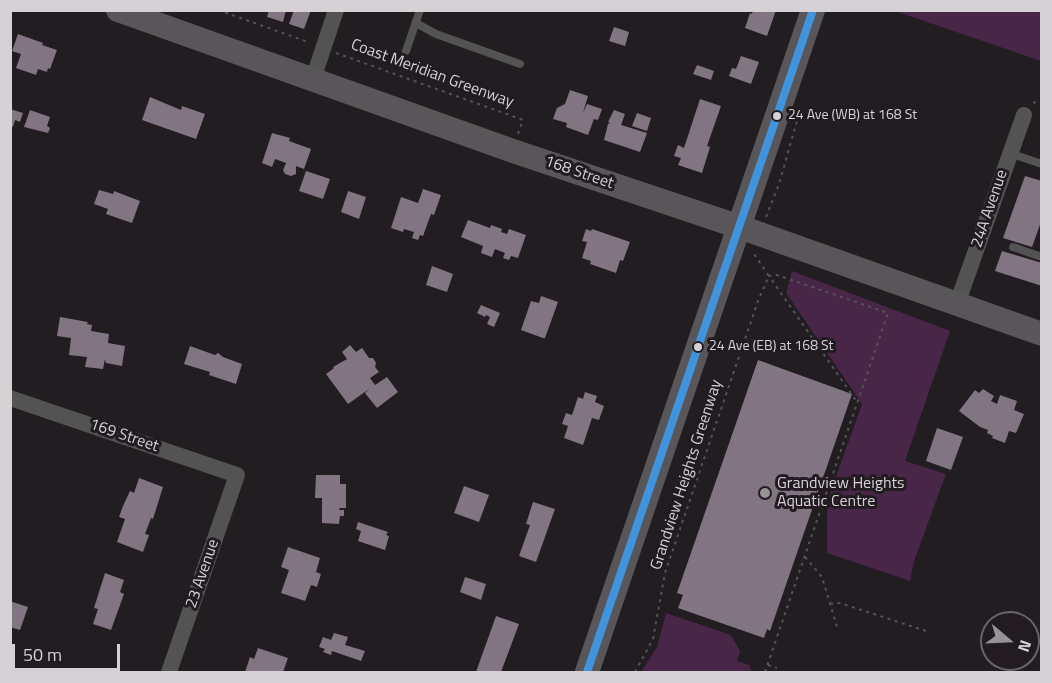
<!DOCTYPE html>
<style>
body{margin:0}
#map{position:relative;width:1052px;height:683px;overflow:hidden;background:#211d21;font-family:"Titillium Web",sans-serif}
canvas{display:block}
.frame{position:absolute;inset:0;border:12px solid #d5d1d5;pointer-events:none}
.north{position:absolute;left:980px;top:611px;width:60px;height:60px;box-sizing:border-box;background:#221c22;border:2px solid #6a646a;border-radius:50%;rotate:109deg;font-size:16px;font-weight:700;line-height:24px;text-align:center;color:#d5d1d5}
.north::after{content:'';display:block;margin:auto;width:21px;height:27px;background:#969296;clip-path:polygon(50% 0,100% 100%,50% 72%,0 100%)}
.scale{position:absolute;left:12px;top:644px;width:108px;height:27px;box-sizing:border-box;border:3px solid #d5d1d5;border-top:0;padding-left:8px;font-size:18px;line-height:21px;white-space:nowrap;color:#d5d1d5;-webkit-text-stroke:4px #221c22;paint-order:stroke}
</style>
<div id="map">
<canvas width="1052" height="683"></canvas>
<div class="frame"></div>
<div class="north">N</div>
<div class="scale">50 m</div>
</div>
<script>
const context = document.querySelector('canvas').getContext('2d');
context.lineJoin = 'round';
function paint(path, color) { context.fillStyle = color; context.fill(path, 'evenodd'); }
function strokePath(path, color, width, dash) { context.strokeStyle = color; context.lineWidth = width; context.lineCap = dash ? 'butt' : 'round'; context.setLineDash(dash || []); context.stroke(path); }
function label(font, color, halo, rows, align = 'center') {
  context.font = font + ' "Titillium Web",sans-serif'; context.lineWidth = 6; context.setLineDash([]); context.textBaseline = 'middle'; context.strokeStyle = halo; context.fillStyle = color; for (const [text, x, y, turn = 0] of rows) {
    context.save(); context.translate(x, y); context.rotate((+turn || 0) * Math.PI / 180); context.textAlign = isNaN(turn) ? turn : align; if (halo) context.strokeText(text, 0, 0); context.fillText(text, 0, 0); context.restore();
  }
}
paint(new Path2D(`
 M895,11H1041V61Z
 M792,271L950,331L905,461L946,474L914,561L910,581L827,553V502L862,404L786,293Z
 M666,613L731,635L740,651L737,661L749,665L752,672H641L657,647Z`), '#482648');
paint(new Path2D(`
 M269,10H286L283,22L267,17Z
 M294,10H311L304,29L289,24Z
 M753,10H776L767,36L745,28L750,13L752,14Z
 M614,27L629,32L625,46L609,41Z
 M18,34L43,43L42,45L57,50L50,69L48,68L47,72L38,69L36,75L16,68L21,54L12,51Z
 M741,56L759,62L751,84L729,76L732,68L736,69Z
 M697,65L714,71L711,80L693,74Z
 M570,90L588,96L583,113L587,104L602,109L598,120L594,119L588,135L566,127L567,123L553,119L557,108L565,104Z
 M150,97L181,110L182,106L205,114L196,139L142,120Z
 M700,99L721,106L707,146L710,147L702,173L678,165L681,158L674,156L678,145L684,148Z
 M10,109L23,113L20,122L15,120L13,127L10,126Z
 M30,110L50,117L47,126L50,128L48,133L24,127Z
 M614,110L625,114L621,125L647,133L640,152L604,140L608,124L610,123L608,122Z
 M637,113L651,118L647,131L632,126Z
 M272,133L290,138L289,141L311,149L304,169L296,166V174L291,176L285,174L283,170L286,163L275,159L272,167L262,163Z
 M306,171L330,179L323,199L299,191Z
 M1025,176L1042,181V219L1032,247L1003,238Z
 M423,189L441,195L434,215L431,214L423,236L420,235L418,240L412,238L414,232L404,229L403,232L391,228L401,197L418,203Z
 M99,190L113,194L114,191L140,201L132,223L106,214L108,209L94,204Z
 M348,191L366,197L359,219L341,212Z
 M468,220L490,228L491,225L502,229L501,232L507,234L509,229L526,235L518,258L511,256L509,260L503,258L505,253L495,249L492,257L481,253L483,246L461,237Z
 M586,229L591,231L592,229L630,242L623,261L620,260L616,273L590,264L591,261L582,258L587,242L582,241Z
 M1002,251L1042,263V286L995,271Z
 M432,266L453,274L447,292L426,285Z
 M541,296L558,302L545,338H543L521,330L531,301L539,303Z
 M481,305L500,313L494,327L487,324L490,317L486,315L485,317L477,313Z
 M60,317L88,322L87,324L92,325L91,331L109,334L108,343L125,346L122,366L106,363L105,359L103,369L85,367L87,357L69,355L71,338L57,336Z
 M350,345L356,352L362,348L369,358H373L376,363L375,367L379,372L370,378L375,385L387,377L398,392L377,408L365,393L369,389L348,404L326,374L334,368L333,367L347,359L342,352Z
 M190,346L215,355L218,353L223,357L242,364L236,384L209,375L210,372L184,364Z
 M758,360L852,394L770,631L767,629L764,638L678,608L683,595L677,593Z
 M983,389L994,396L991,401L997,404L1000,395L1017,401L1014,410L1024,414L1016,433L1009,431L1005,443L992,438L993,436L987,433L988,430L980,427L959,411L975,390L979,393Z
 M585,392L597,396L595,402L604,406L599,420L592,418L583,445L564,438L568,426L562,424L566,413L572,415L578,397L583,399Z
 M937,428L963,437L951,470L926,461Z
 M316,475H340V484H346V508H340L339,510H344V516H340L339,524L322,523V498H315Z
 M139,478L163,487L153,519L151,518L145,534L149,535L143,552L117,542L125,519L119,517L123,506L130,491L134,493Z
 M464,486L489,495L479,522L454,513Z
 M533,502L555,509L536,562L519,556L530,525L526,524Z
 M358,522L388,532L386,535L389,536L385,550L358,541L361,531L356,529Z
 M288,547L320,558L316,572L321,574L317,587L311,585L305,601L281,593L289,570L281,567Z
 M105,573L124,580L120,592L124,594L111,630L93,624L98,609L94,608Z
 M465,577L486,584L481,600L460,592Z
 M10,601L28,607L20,630L10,627Z
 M496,616L519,624L501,672H476Z
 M334,633L348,637L345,645L365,651L361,661L332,651L331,655L323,652L325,649L319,647L323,637L331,640Z
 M258,648L288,658L283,672H245L250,657L254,659Z`), '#817581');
strokePath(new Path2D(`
 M218,10L308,42
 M336,53L526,121
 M1033,103L1042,100
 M518,134L523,120
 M766,217L779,184L799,114
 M805,557L822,577L837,627
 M830,604L840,603L926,631
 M768,665L777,668
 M635,672L653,639L665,573L758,301L769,276L754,254L755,251
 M765,672L888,313L777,275L769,276L857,402`), '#565356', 2, [3, 4.5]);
strokePath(new Path2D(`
 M416,23L436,34L520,64
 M406,51L420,10
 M1009,153L1042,164
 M1013,247L1042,257`), '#545354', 8);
strokePath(new Path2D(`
 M313,79L336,10
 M957,304L1024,115
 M10,398L237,475L169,672`), '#545354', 16);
strokePath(new Path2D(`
 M118,10L513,151L740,227L1042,334
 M587,672L813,10`), '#585658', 24);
strokePath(new Path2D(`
 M587,672L813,10`), '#4094de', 8);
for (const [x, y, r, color] of [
 [777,116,5,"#d5d1d5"],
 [698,347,5,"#d5d1d5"],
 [765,493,6,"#969296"]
]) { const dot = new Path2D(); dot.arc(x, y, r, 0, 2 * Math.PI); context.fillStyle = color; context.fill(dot); strokePath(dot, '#221c22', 2); }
label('14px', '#d5d1d5', '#221c22', [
 ["24 Ave (WB) at 168 St",788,116],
 ["24 Ave (EB) at 168 St",709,347]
], 'left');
label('16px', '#d5d1d5', '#221c22', [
 ["Coast Meridian Greenway",432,74,20],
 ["168 Street",579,173,19],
 ["24A Avenue",990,209,-71],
 ["169 Street",124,436,19],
 ["Grandview Heights Greenway",687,475,-72],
 ["23 Avenue",203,574,-71]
]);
label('16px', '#d5d1d5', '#221c22', [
 ["Grandview Heights",777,484],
 ["Aquatic Centre",777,502]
], 'left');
</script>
